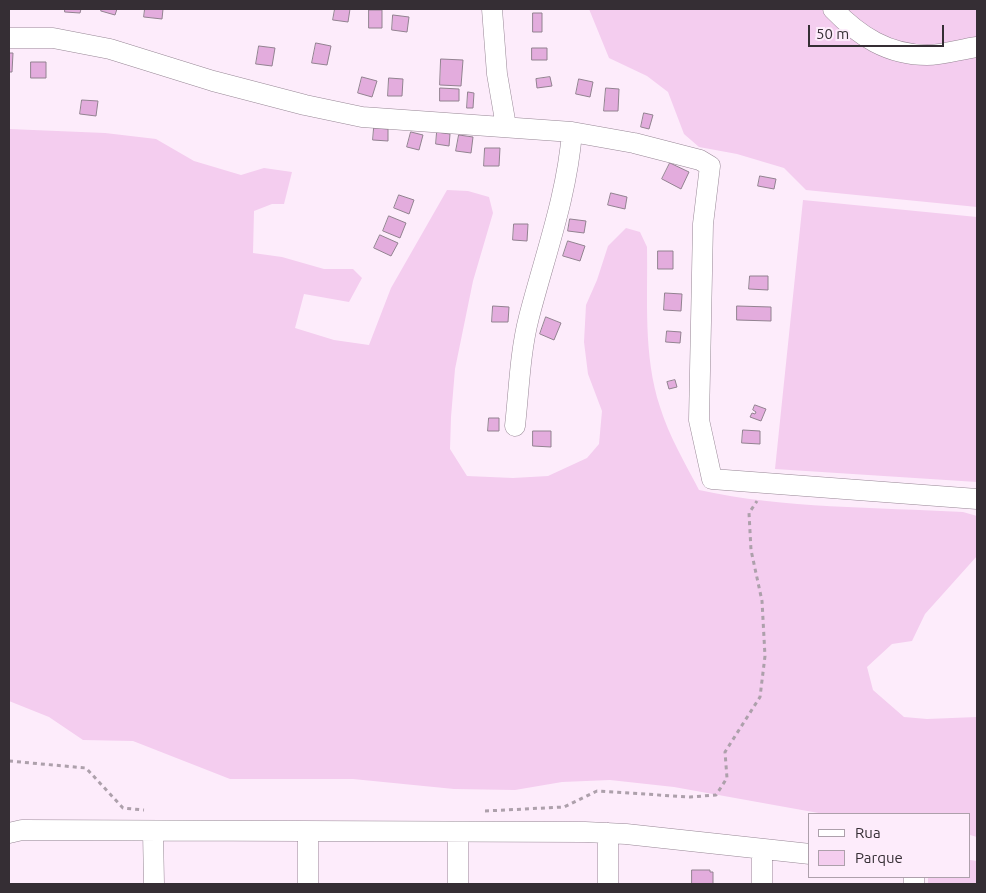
<!DOCTYPE html>
<style>
body{margin:0}
#map{position:relative;width:986px;height:893px;overflow:hidden;background:#fdecfb;font-family:Ubuntu,sans-serif}
canvas{display:block}
.frame{position:absolute;inset:0;border:10px solid #352e34;pointer-events:none}
.legend{position:absolute;left:808px;top:813px;width:162px;height:65px;box-sizing:border-box;background:#fdecfb;border:1px solid #ada0ab;margin:0;padding:6px 9px;list-style:none;font-size:15px;color:#352e34}
.legend li{display:flex;align-items:center;gap:10px;height:25px}
.legend b{width:25px;border:1px solid #ada0ab}
.scale{position:absolute;left:808px;top:25px;width:136px;height:22px;box-sizing:border-box;border:2px solid #352e34;border-top:0;padding-left:6px;font-size:15px;line-height:18px;white-space:nowrap;color:#352e34;-webkit-text-stroke:4px #fdecfb;paint-order:stroke}
</style>
<div id="map">
<canvas width="986" height="893"></canvas>
<div class="frame"></div>
<ul class="legend">
<li><b style="height:6px;background:#fff"></b>Rua</li>
<li><b style="height:14px;background:#f4cdef"></b>Parque</li>
</ul>
<div class="scale">50 m</div>
</div>
<script>
const context = document.querySelector('canvas').getContext('2d');
context.lineJoin = 'round';
function paint(path, color) { context.fillStyle = color; context.fill(path, 'evenodd'); }
function strokePath(path, color, width, dash) { context.strokeStyle = color; context.lineWidth = width; context.lineCap = dash ? 'butt' : 'round'; context.setLineDash(dash || []); context.stroke(path); }
paint(new Path2D(`
 M589,9H977V207L806,190L784,168L737,154L699,147L684,134L668,92L647,76L609,58Z
 M9,129L105,133L156,139L194,161L241,175L264,168L292,172L284,204H272L254,211L253,253L282,257L324,269H353L362,278L349,302L304,294L295,328L334,340L369,345L391,288L447,190L468,191L489,197L493,213L473,281L455,369L451,417L450,449L467,476L513,478L548,476L587,458L599,444L602,411L588,374L584,342L586,305L597,280L608,246L626,228L640,232L647,247C648,300 643,355 660,407C669,436 685,463 699,490C785,509 876,507 963,512L977,516V556L925,614L912,641L892,644L867,667L873,690L904,717L927,719L977,717V837L970,835V814H824L674,787L610,780L562,782L515,790L454,789L353,779H230L133,741L83,740L49,717L9,701Z
 M803,200L977,217V482L775,469Z
 M970,860L977,861V884H928V877H970Z`), '#f4cdef');
const building = new Path2D(`
 M65,9H81L80,13L65,12Z
 M102,9H117L115,15L101,11Z
 M145,9H163L162,19L144,17Z
 M335,9H350L348,22L333,20Z
 M369,10H382V28H369Z
 M533,13H542V32H533Z
 M393,15L409,17L407,32L392,30Z
 M316,43L331,46L327,65L312,63Z
 M259,46L275,48L272,66L256,64Z
 M532,48H547V60H532Z
 M9,53H13L12,72H9Z
 M441,59L463,60L461,86L440,85Z
 M31,62H46V78H31Z
 M362,77L377,81L372,97L358,93Z
 M550,77L552,86L537,88L536,79Z
 M389,78L403,79L402,96H388Z
 M579,79L593,82L590,97L576,94Z
 M440,88L459,89V101H440Z
 M606,88L619,89L618,111H604Z
 M468,92L474,93L473,108H467Z
 M82,100L98,101L96,116L80,114Z
 M644,113L653,115L649,129L641,127Z
 M374,128L388,129V141L373,140Z
 M411,132L423,135L419,150L407,147Z
 M437,132L450,134L449,146L436,144Z
 M459,135L473,137L471,153L456,151Z
 M485,148H500L499,166H484Z
 M670,163L689,172L681,189L662,179Z
 M760,176L776,179L774,189L758,186Z
 M611,193L627,197L625,209L608,205Z
 M399,195L414,200L409,214L394,208Z
 M389,216L406,223L400,238L383,231Z
 M570,219L586,221L584,233L568,231Z
 M514,224H528L527,241L513,240Z
 M380,235L398,243L391,256L374,248Z
 M568,241L585,246L580,261L563,256Z
 M658,251H673V269H658Z
 M750,276H768V290L749,289Z
 M665,293L682,294L681,311L664,310Z
 M493,306L509,307L508,322H492Z
 M737,306L771,307V321L737,320Z
 M546,317L561,323L554,340L540,334Z
 M667,331L681,332L680,343L666,342Z
 M675,380L677,387L669,389L667,382Z
 M755,405L766,409L761,421L750,417L752,413L755,414L756,412L753,410Z
 M489,418H499V431H488Z
 M743,430L760,431V444L742,443Z
 M533,431H551V447L533,446Z
 M692,870H710V872H713V884H692Z`);
paint(building, '#e3acdd');
strokePath(building, '#928290', 1);
const minor = new Path2D(`
 M492,9L497,74L506,126
 M833,9C859,36 888,55 927,55C944,55 961,49 977,47
 M9,38H53L110,49L213,81L305,105L362,117L572,132L634,143L700,160L710,166L703,224L699,420L712,479L977,499
 M515,426C519,390 520,352 529,317C545,255 567,196 572,132
 M153,832L154,884
 M9,833L22,830L585,832L626,834L810,854
 M608,833V884
 M914,877V884
 M308,884V832
 M458,884V832
 M762,884V849`);
strokePath(minor, '#978795', 21);
strokePath(new Path2D(`
 M9,761L86,768L123,808L144,810
 M485,811L564,807L597,791L690,797L716,795L727,778L725,752L760,697L765,656L762,601L751,550L749,513L757,501`), '#ada0ab', 3, [4, 4]);
strokePath(minor, '#fff', 20);
</script>
